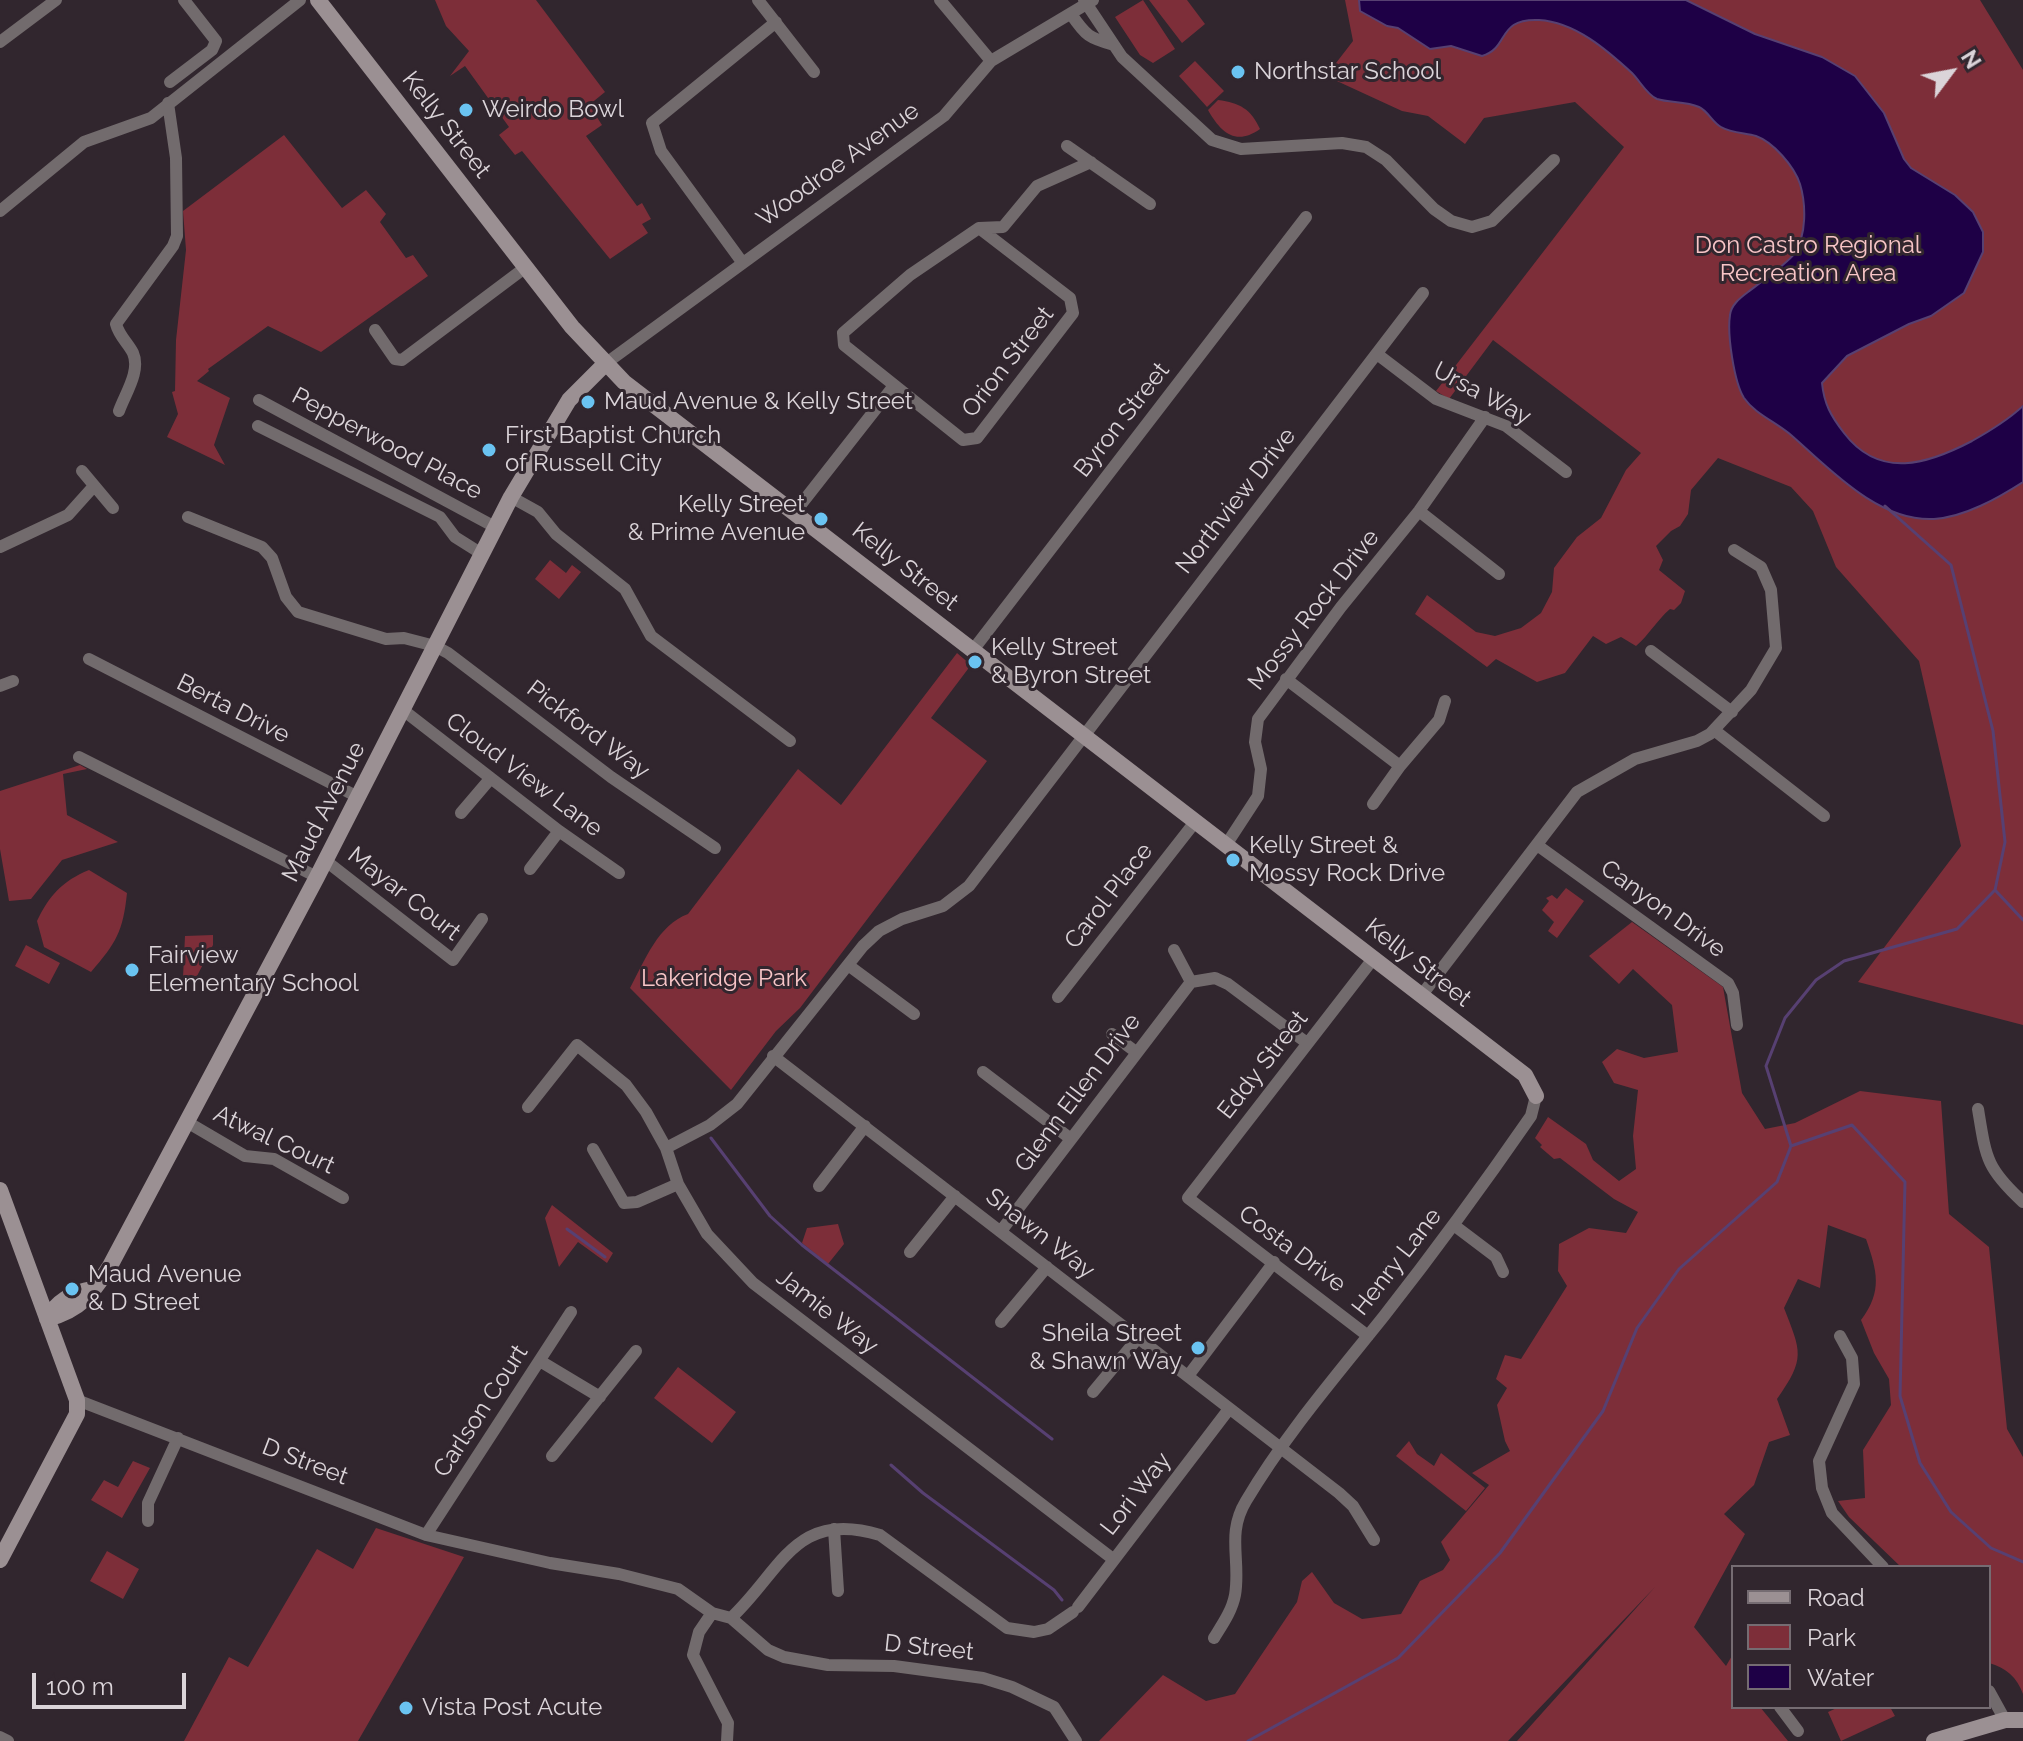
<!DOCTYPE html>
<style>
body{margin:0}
#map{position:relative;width:2023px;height:1741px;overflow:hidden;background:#31262e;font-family:Raleway,sans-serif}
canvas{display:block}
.legend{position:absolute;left:1731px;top:1565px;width:260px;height:144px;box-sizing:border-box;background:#31262e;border:2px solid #756c72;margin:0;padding:10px 14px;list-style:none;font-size:24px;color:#dbd4d9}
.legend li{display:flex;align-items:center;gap:16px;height:40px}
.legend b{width:40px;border:2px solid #756c72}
.north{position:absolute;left:1911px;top:32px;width:80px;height:80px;-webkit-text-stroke:6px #31262e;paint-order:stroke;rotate:58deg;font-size:22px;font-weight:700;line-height:32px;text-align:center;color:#dbd4d9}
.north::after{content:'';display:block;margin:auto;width:28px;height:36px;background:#dbd4d9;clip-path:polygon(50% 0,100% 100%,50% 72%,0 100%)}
.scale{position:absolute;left:32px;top:1673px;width:154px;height:36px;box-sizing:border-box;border:4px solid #dbd4d9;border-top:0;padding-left:10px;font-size:24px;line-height:28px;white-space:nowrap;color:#dbd4d9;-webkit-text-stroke:6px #31262e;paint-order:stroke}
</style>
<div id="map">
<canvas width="2023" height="1741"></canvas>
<ul class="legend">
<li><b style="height:10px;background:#9b9093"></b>Road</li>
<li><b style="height:22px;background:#7d2e39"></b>Park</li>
<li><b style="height:22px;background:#1e0046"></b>Water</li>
</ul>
<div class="north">N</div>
<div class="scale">100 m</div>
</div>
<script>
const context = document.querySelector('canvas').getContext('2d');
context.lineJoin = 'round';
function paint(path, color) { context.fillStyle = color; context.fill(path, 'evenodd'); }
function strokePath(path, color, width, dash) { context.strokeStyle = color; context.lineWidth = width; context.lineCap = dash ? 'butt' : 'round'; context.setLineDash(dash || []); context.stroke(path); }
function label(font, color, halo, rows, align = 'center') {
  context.font = font + ' Raleway,sans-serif'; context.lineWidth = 6; context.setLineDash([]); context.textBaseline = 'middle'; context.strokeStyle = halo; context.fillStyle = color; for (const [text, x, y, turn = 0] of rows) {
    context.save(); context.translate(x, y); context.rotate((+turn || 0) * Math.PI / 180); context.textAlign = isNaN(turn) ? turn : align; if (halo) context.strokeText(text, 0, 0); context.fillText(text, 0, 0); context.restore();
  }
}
paint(new Path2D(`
 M435,0H536L605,92L589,105L602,125L586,136L637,206L642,203L651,219L642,224L648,233L610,259L522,151L515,155L499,135L509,127L465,66L450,76L469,51L446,26Z
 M1143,0L1175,49L1153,63L1140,55L1115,17Z
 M1149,0H1187L1205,24L1182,43Z
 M1345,0H1980L2023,70V1025L1858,982L1961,846L1919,661L1836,567L1813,511L1791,487L1718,458L1691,490L1688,514L1680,526L1671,531L1656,546L1663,560L1659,570L1685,591L1681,603L1674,610L1670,609C1657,620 1649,635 1636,646L1621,637L1606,644L1593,636L1565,673L1537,682L1496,659L1487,667L1415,614L1427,595L1476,632L1495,636L1521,628L1541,613L1552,592L1554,568L1577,537L1601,518L1626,470L1641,453L1493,340L1449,399L1436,391L1624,147L1575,102L1484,118L1465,144L1428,116L1402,111L1326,76L1353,41Z
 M1195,61L1224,91L1207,107L1179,76Z
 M1218,100C1240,103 1251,109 1260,129C1236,146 1221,133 1208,110Z
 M284,135L342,208L366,190L386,214L380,222L406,258L413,255L428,276L321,352L268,326L208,369L209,371L197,381L230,398L214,445L225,465L167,437L178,414L172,392L175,391L176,340L186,250L183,211Z
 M550,560L566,573L572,565L581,572L559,599L535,579Z
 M957,653L971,665L931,718L987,761L800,1008L776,1031L731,1090L630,988C645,960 658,925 688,914L798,769L841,805Z
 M80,765L87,769L63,774L67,815L118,842L62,860L31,899L9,901L0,849V791Z
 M89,870L127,893C123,932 116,943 91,972L44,947L37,921C49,896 62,881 89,870Z
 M1566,888L1584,901L1557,938L1548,931L1554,922L1542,910L1549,901L1546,898L1552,895L1557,899Z
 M1632,922L1723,987L1742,1093L1765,1129L1795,1123L1860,1091L1941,1101L1949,1214L1989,1247L2007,1429L2023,1457V1694C2017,1677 2006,1668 1989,1663V1567H1901L1849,1517L1838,1501L1865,1498L1863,1450L1891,1405L1889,1379L1874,1353L1861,1320C1883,1291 1877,1271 1866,1239L1828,1225L1820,1288L1798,1279L1784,1308C1801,1352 1806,1358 1777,1399L1790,1435L1769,1442L1754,1485L1724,1514L1745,1534L1694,1627L1726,1666L1733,1654V1707H1760L1788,1741H1517L1655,1587L1508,1741H1099L1163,1675L1206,1701L1235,1694L1297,1602L1302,1581L1312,1572L1334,1603L1362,1619L1401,1614L1420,1581L1443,1570L1450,1560L1441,1542L1489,1485L1472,1473L1510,1451L1505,1441L1497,1405L1507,1388L1496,1379L1505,1355L1521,1359L1567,1286L1558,1271L1559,1244L1589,1228L1626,1233L1638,1212L1614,1199L1560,1158L1554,1159L1540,1147L1542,1145L1535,1138L1548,1117L1586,1144L1593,1160L1619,1181L1636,1169L1633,1136L1638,1090L1614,1083L1602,1062L1617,1049L1644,1058L1678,1052L1672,1005L1633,969L1619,984L1589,956Z
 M213,935V945L197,976L183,977L185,936Z
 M26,945L60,963L49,984L15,966Z
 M552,1205L613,1253L607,1263L578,1242L559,1267L545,1218Z
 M838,1224L844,1244L828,1264L802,1243L807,1228Z
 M678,1367L736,1412L712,1443L654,1398Z
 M1409,1441L1417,1454L1434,1466L1441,1453L1485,1488L1466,1511L1396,1456Z
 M133,1461L150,1468L122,1518L91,1500L104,1480L118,1487Z
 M376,1528L464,1557L358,1741H184L229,1657L248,1667L317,1549L353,1569Z
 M107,1551L139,1569L123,1599L90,1581Z
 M1839,1707H1890L1895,1716L1841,1741L1828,1712Z`), '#7d2e39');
const water = new Path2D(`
 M1359,0H1686L1755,34L1822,57L1855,76L1884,113L1904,159L1911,168L1955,195L1973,212L1983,232V252L1964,293L1931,316L1909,324L1847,356L1822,383C1824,404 1831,416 1844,433C1880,480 1928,464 1972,441C1990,431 2008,420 2023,406V482C1998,498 1965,517 1934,519C1878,522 1829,468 1791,435C1776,422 1755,414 1744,398C1734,382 1727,334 1730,315C1731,305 1740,298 1748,292C1757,285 1789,262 1794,254C1807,235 1806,204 1800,184C1794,166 1773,142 1756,136C1745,133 1731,133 1721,127C1712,122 1708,111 1699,107C1686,101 1670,103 1657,99C1647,95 1640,81 1632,73C1607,50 1575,22 1539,20C1496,18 1510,48 1482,56L1451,46L1430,49L1398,28L1387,26L1360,11Z`);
paint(water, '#1e0046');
strokePath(water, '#574072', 2);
strokePath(new Path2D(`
 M1995,890L2023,920
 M711,1138L770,1216L802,1245L1052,1439
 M1791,1146L1852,1125L1905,1182L1900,1396L1920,1463L1951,1512L1991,1548L2023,1562
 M567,1229L605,1257
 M891,1465L923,1493L1054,1590L1062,1600
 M1248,1741L1398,1658L1500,1553L1603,1411L1637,1328L1679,1269L1777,1182L1791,1146L1766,1066L1785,1018L1816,980L1844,961L1957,929L1995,890L2005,842L1993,731L1951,565L1885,506`), '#574072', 3);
strokePath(new Path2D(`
 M758,0L814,72
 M940,0L991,61
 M1084,0L1122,57L1212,140L1241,149L1342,143L1366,147L1386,160L1434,209L1451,221L1472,227L1492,221L1554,160
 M1071,14C1086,36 1089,38 1114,45
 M0,42L56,0
 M170,82L212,50L216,41L184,0
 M1067,146L1150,204
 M0,211L84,142L151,118L300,0
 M979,228L1070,298L1073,313L977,438L963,440L844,345L843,333L910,275L979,228L1003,227L1037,186L1091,162
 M742,262L661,151L652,123L776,22
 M375,330L395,359L402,360L526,267
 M1377,354L1436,399L1506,426L1566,472
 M605,364L944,116L991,61L1093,0
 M259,400L495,527
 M119,411C125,394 141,371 133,353C128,343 119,336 116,324L173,246L177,236L176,158L168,103
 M258,426L440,517L455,537L482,554
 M82,471L113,508
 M511,497L538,512L556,534L625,589L651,636L790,741
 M1419,511L1499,574
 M795,512L893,387
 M188,517L262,547L272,558L286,597L298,612L386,639L404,638L435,646L448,653L611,777L715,848
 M0,547L68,515L94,486
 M973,650L1306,217
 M1651,651L1732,712
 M89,659L358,797
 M1286,679L1400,766
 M0,686L13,681
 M403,710L559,831L619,873
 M1714,730L1824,816
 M79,757L317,877
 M1373,804L1400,766L1439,720L1445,701
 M461,813L490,779
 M1226,845L1258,796L1261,769L1255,742L1258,719L1341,607L1419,511L1485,417
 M1537,845L1728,983L1733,993L1737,1025
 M326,861L453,960L482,919
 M530,869L559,831
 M1174,950L1191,982
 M848,965L914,1014
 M1191,982L1215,978L1228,984L1307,1043
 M1421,996L1577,792L1635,759L1697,741L1710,734L1751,690L1776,648L1771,590L1761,567L1734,550
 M1058,997L1195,822
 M1112,1034L1136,1052
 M773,1056L1339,1493L1353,1506L1374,1540
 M983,1072L1071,1139
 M528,1107L577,1045L626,1085L646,1112L666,1148L678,1184L707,1234L753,1283L1113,1559
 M1978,1109C1986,1158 1986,1168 2023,1202
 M187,1122L245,1156L274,1159L343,1198
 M666,1148L710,1125L737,1104L863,946L879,931L902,919L943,906L969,886L1423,293
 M593,1149L624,1203L637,1202L678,1184
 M819,1186L865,1126
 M1455,1226L1496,1257L1503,1272
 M1001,1231L1191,982
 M910,1252L955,1196
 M1001,1322L1047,1267
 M1368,1336L1188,1198L1373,959
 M1840,1336L1852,1358L1854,1384L1819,1461L1822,1488L1832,1513L1883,1567
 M540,1361L600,1397
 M1188,1376L1274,1262
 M1093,1392L1138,1338
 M77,1400L426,1535L550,1563L619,1574L678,1589L712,1613L731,1618L768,1650L784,1657L828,1665L894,1666L983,1678L1012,1687L1054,1707L1076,1741
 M552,1456L636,1351
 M148,1521V1503L178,1438
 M834,1529L838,1591
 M426,1535L571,1312
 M1078,1607L1229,1409
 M712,1613L699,1632L693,1655L728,1723L727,1741
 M731,1618C782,1570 795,1509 880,1535L1007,1628L1034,1632L1048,1629L1073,1612
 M1214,1638C1222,1625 1232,1611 1235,1595C1241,1560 1226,1534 1246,1501C1285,1435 1336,1376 1384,1316C1435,1251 1484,1184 1531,1116L1536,1096
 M1989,1691L2005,1720
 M1780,1707L1798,1731
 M0,1737L8,1741`), '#726b6d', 12);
strokePath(new Path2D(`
 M318,0L572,327L624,382L1525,1075L1536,1096
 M0,1190L77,1400V1414L0,1560
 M47,1319C81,1310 92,1294 110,1266L317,877L511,497L569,400L605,364
 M47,1319C57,1301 73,1292 93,1289
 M1934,1741L2005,1720H2023`), '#9b9093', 16);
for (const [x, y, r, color] of [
 [1238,72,8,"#6ac3f1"],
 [466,110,8,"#6ac3f1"],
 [588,402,8,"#6ac3f1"],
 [489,450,8,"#6ac3f1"],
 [821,519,8,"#6ac3f1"],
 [975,662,8,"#6ac3f1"],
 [1233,860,8,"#6ac3f1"],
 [132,970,8,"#6ac3f1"],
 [72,1289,8,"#6ac3f1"],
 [1198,1348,8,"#6ac3f1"],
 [406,1708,8,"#6ac3f1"]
]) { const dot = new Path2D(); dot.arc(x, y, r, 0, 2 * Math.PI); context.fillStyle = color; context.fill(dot); strokePath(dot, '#31262e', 3); }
label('24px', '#dbd4d9', '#31262e', [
 ["Northstar School",1254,72],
 ["Weirdo Bowl",482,110],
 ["Maud Avenue & Kelly Street",604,402],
 ["First Baptist Church",505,436],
 ["of Russell City",505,464],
 ["Kelly Street",805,505,"right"],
 ["& Prime Avenue",805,533,"right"],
 ["Kelly Street",991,648],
 ["& Byron Street",991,676],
 ["Kelly Street &",1249,846],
 ["Mossy Rock Drive",1249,874],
 ["Fairview",148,956],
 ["Elementary School",148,984],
 ["Maud Avenue",88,1275],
 ["& D Street",88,1303],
 ["Sheila Street",1182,1334,"right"],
 ["& Shawn Way",1182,1362,"right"],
 ["Vista Post Acute",422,1708]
], 'left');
label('24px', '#dbd4d9', '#31262e', [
 ["Kelly Street",446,125,52],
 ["Woodroe Avenue",838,165,-36],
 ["Orion Street",1008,362,-52],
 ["Ursa Way",1482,394,28],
 ["Byron Street",1122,420,-52],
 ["Pepperwood Place",387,444,28],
 ["Northview Drive",1236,501,-52],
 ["Kelly Street",905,567,38],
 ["Mossy Rock Drive",1314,610,-52],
 ["Berta Drive",233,709,27],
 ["Pickford Way",588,730,37],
 ["Cloud View Lane",524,775,37],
 ["Maud Avenue",324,812,-63],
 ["Mayar Court",404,894,38],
 ["Carol Place",1109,896,-52],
 ["Canyon Drive",1663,909,36],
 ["Kelly Street",1418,963,38],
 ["Eddy Street",1263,1065,-52],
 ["Glenn Ellen Drive",1078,1093,-53],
 ["Atwal Court",274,1140,25],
 ["Shawn Way",1040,1234,38],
 ["Costa Drive",1292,1249,37],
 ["Henry Lane",1397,1262,-52],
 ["Jamie Way",827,1312,38],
 ["Carlson Court",481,1411,-57],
 ["D Street",305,1462,21],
 ["Lori Way",1136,1494,-52],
 ["D Street",929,1648,6]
]);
label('24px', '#f8c5c7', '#31262e', [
 ["Don Castro Regional",1808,246],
 ["Recreation Area",1808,274],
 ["Lakeridge Park",724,979]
]);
</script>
